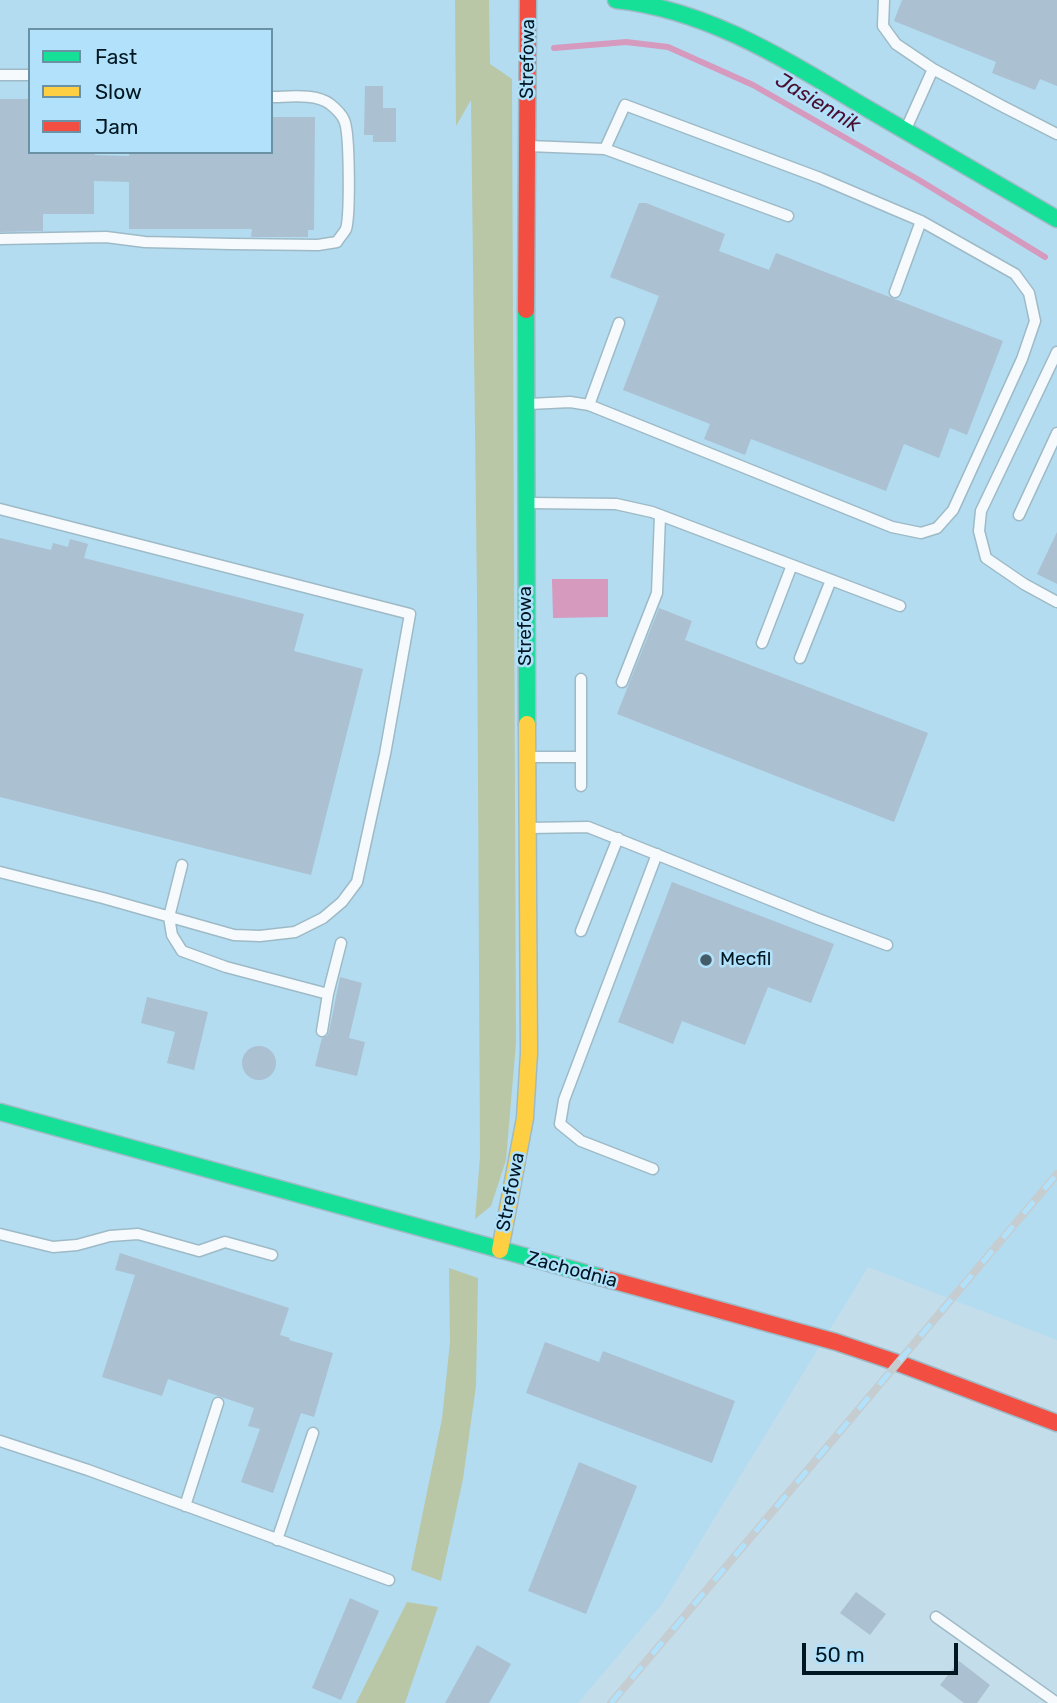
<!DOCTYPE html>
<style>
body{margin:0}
#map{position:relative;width:1057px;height:1703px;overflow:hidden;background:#c3ddea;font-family:Rubik,sans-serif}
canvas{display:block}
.legend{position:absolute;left:28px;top:28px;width:245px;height:126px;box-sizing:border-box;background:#b2e2fb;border:2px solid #6b91a4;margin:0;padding:9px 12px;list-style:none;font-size:21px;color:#001722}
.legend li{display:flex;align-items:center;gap:14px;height:35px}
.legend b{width:35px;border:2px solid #6b91a4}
.scale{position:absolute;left:802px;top:1643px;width:156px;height:32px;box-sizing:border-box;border:4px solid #001722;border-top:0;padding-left:9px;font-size:21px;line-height:24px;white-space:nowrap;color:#001722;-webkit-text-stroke:5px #b2e2fb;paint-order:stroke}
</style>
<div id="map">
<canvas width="1057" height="1703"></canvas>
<ul class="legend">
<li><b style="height:9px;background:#16e098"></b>Fast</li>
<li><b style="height:9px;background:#ffcf43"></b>Slow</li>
<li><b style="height:9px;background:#f24e42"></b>Jam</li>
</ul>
<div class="scale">50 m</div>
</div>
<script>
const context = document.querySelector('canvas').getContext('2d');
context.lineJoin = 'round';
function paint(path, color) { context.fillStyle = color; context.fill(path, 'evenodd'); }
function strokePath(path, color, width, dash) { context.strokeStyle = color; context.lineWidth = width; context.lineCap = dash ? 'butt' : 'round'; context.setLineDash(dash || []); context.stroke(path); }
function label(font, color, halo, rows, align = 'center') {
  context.font = font + ' Rubik,sans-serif'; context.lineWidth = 5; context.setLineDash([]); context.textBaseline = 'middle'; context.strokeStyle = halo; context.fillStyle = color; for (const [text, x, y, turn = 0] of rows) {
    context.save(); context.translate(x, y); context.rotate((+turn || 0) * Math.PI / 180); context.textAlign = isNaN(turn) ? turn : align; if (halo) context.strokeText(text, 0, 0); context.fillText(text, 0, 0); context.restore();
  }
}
paint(new Path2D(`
 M0,0H1057V1340L868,1267L662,1604L578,1703H0ZM30,30H271V152H30Z`), '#b3dcf1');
paint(new Path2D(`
 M455,0H489L490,64L512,79L516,1043L506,1160L491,1206L475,1219L480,1157L477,597L471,100L456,126Z
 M449,1268L478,1278L476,1386L463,1479L441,1581L411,1570L442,1419L450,1342Z
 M407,1602L438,1607L405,1703H356Z`), '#b9c7a7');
paint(new Path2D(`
 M552,579H608V617L553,618Z`), '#d59abe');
strokePath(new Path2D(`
 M554,48L626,42L668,47L753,85L919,180L1045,257`), '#d59abe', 6);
paint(new Path2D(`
 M902,0H1057V86L1040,79L1035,90L992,73L996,62L894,21Z
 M365,86H383V108H396V142H373V135H364Z
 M0,99H30V152H95V155L129,156V152H271V117H315L314,230H308V237H251L252,229H129V182L94,181V214H43V231L0,232Z
 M639,203H646L725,234L719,251L769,270L776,253L1003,341L967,435L950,428L939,458L904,444L886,491L751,439L745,455L704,439L710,424L623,390L659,296L610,277Z
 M1057,532V584L1037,574Z
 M0,538L51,550L53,543L68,547L70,539L88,544L84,558L304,614L294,651L363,669L311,875L0,797Z
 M659,608L692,621L685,640L928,733L894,822L617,714Z
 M672,882L834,944L811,1003L768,987L745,1045L682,1021L673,1044L618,1022Z
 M340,977L362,983L349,1038L365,1042L357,1076L315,1066L322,1038L327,1036L329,1032Z
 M147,997L208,1012L194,1070L167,1063L175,1032L141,1023Z
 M242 1063a17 17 0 1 1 34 0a17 17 0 1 1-34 0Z
 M120,1253L289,1308L280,1335L290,1338L289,1340L333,1353L314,1417L301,1413L273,1493L241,1482L260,1429L248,1426L254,1408L168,1379L162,1396L102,1377L135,1275L115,1270Z
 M545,1342L599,1362L603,1351L735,1401L712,1463L526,1393Z
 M579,1462L637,1486L586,1614L528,1591Z
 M856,1592L886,1614L870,1635L840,1613Z
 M350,1598L379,1611L341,1700L312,1688Z
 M477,1645L511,1664L489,1703H445Z
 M959,1661L990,1685L977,1703H964L940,1685Z`), '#abc0d1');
const lane = new Path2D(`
 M884,0L883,26L896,44L933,69L1002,106L1057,134
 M0,75H30
 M906,129L933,69
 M528,146L605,149L788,216
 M0,239L106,237L145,242L231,244L318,245L337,242C339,238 344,233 346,229C350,216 350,131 344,120C342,115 335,108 330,104C315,93 289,97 271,97
 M895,292L921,221
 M1057,352L981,511L979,531L986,558L1024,584L1057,602
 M529,404L570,402L589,405L892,527L921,533L937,528L953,510L1022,359L1035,321L1029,293L1015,274L921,221L820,178L625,105L605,149
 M589,405L619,323
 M530,503L616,504L652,512L900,606
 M0,509L410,614L385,754L357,882L342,902L323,918L295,932L260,936L234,935L103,898L0,872
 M1019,515L1057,433
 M762,643L792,565
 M800,658L831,580
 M622,682L657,593L660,516
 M531,757H581
 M581,786V679
 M529,828L588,827L818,919L887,945
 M182,865L169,917L172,935L182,951L226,967L328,994L341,943
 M581,931L618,838
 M322,1031L328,994
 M653,1169L581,1141L560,1124L564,1100L657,854
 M0,1234L53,1247L77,1245L110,1236L138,1234L199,1251L225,1242L272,1255
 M0,1441L88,1470L389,1580
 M185,1506L218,1403
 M277,1540L313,1433
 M936,1617L1057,1703`);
const fast = new Path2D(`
 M616,0C710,10 789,62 868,109C931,145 994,182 1057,219
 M526,310L527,724
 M0,1112L600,1277`);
const slow = new Path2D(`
 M500,1250L525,1118L529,1053L527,724`);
const jam = new Path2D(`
 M526,310L528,0
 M600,1277L836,1342L898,1363L1057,1423`);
strokePath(lane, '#9ebac6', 13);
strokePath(fast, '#9ebac6', 19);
strokePath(slow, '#9ebac6', 19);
strokePath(jam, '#9ebac6', 19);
strokePath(lane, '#f6fafc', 10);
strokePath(fast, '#16e098', 16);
strokePath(slow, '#ffcf43', 16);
strokePath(jam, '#f24e42', 16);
const rail = new Path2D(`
 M611,1703L1057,1174`);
strokePath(rail, '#c5cdd0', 8);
strokePath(rail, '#b2e2fb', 5, [16]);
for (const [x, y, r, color] of [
 [706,960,7,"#445c68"]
]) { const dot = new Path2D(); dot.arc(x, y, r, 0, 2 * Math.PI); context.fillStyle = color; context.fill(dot); strokePath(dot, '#b2e2fb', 2.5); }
label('19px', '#001722', '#b2e2fb', [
 ["Strefowa",528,59,-89],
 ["Strefowa",526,626,-90],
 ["Strefowa",511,1192,-79],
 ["Zachodnia",572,1270,15]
]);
label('19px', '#001722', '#b2e2fb', [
 ["Mecfil",720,960]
], 'left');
label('italic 21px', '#4a1030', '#b2e2fb', [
 ["Jasiennik",818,103,31]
]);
</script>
